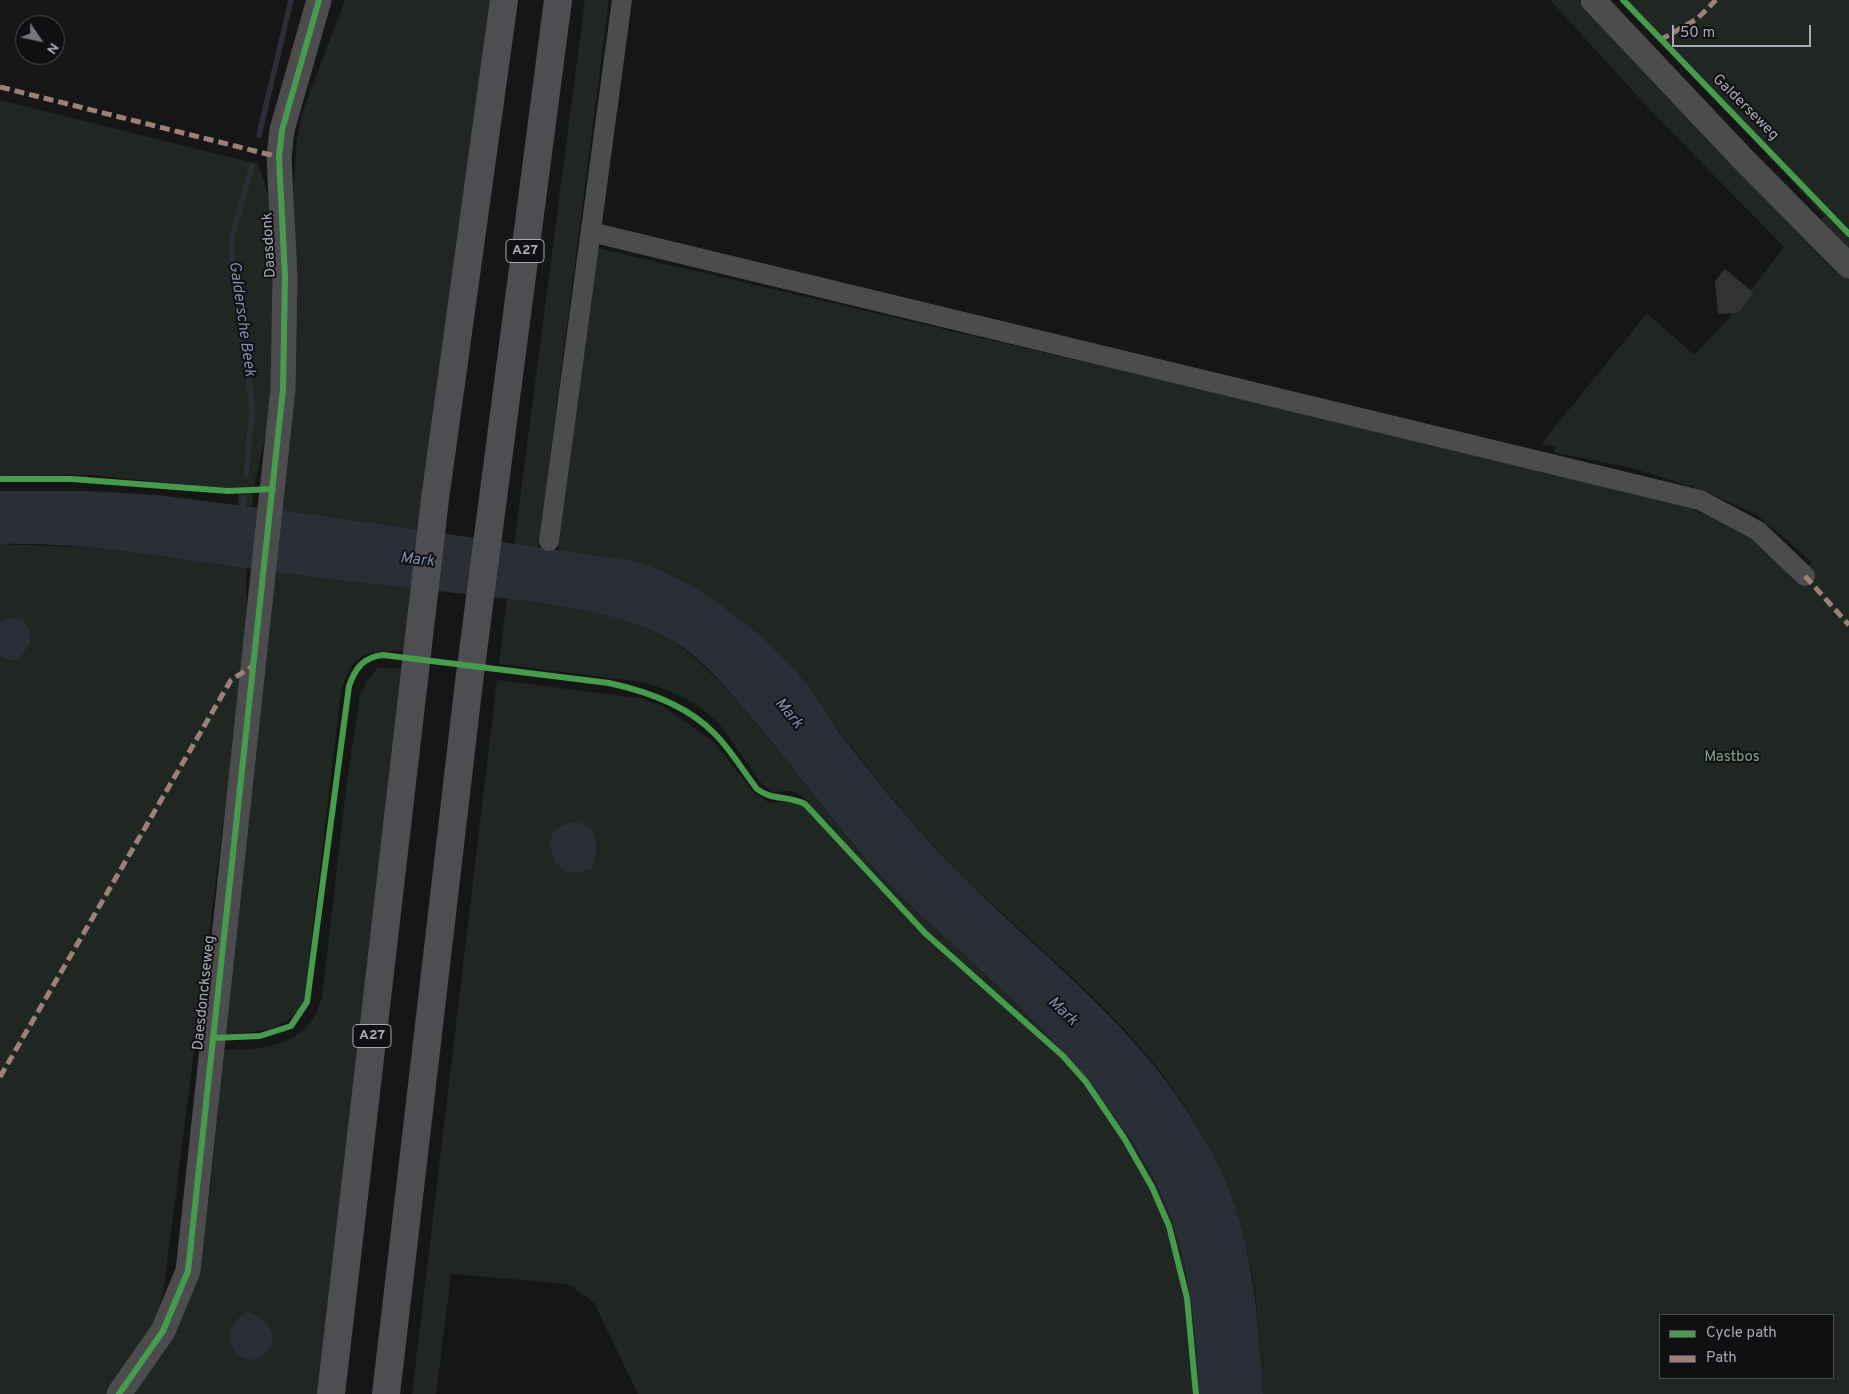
<!DOCTYPE html>
<style>
body{margin:0}
#map{position:relative;width:1849px;height:1394px;overflow:hidden;background:#161616;font-family:Overpass,sans-serif}
canvas{display:block}
.legend{position:absolute;left:1659px;top:1314px;width:175px;height:65px;box-sizing:border-box;background:#101012;border:1px solid #4d4d54;margin:0;padding:6px 9px;list-style:none;font-size:15px;color:#a8a8b6}
.legend li{display:flex;align-items:center;gap:10px;height:25px}
.legend b{width:25px;border:1px solid #4d4d54}
.north{position:absolute;left:15px;top:15px;width:50px;height:50px;box-sizing:border-box;background:#101012;border:1px solid #4d4d54;border-radius:50%;rotate:124deg;font-size:14px;font-weight:700;line-height:20px;text-align:center;color:#a8a8b6}
.north::after{content:'';display:block;margin:auto;width:18px;height:22px;background:#75757e;clip-path:polygon(50% 0,100% 100%,50% 72%,0 100%)}
.scale{position:absolute;left:1672px;top:25px;width:139px;height:22px;box-sizing:border-box;border:2px solid #a8a8b6;border-top:0;padding-left:6px;font-size:15px;line-height:18px;white-space:nowrap;color:#a8a8b6;-webkit-text-stroke:4px #101012;paint-order:stroke}
</style>
<div id="map">
<canvas width="1849" height="1394"></canvas>
<ul class="legend">
<li><b style="height:6px;background:#469c4c"></b>Cycle path</li>
<li><b style="height:6px;background:#9e8076"></b>Path</li>
</ul>
<div class="north">N</div>
<div class="scale">50 m</div>
</div>
<script>
const context = document.querySelector('canvas').getContext('2d');
context.lineJoin = 'round';
function paint(path, color) { context.fillStyle = color; context.fill(path, 'evenodd'); }
function strokePath(path, color, width, dash) { context.strokeStyle = color; context.lineWidth = width; context.lineCap = dash ? 'butt' : 'round'; context.setLineDash(dash || []); context.stroke(path); }
function label(font, color, halo, rows, align = 'center') {
  context.font = font + ' Overpass,sans-serif'; context.lineWidth = 4; context.setLineDash([]); context.textBaseline = 'middle'; context.strokeStyle = halo; context.fillStyle = color; for (const [text, x, y, turn = 0] of rows) {
    context.save(); context.translate(x, y); context.rotate((+turn || 0) * Math.PI / 180); context.textAlign = isNaN(turn) ? turn : align; if (halo) context.strokeText(text, 0, 0); context.fillText(text, 0, 0); context.restore();
  }
}
paint(new Path2D(`
 M345,0H490L421,531L277,510L294,327V181L297,139L304,108Z
 M585,0H609L538,548L514,545Z
 M1550,0H1578L1668,97L1805,237L1824,216L1626,0H1849V1394H1263C1260,1355 1259,1316 1253,1278C1244,1228 1226,1180 1202,1135C1157,1051 1083,987 1013,923C993,904 972,887 953,867C913,825 876,779 841,733C830,719 822,703 811,690C783,654 745,622 707,597C654,561 619,559 558,551L597,248L1635,491L1692,508L1760,543L1794,574L1812,562L1757,515L1705,491L1632,468L1553,452L1556,447L1541,444L1647,313L1694,355L1729,318L1784,247L1652,112ZM1660,1315H1833V1378H1660Z
 M0,100L258,164L272,206L279,314L272,406L253,491L252,507L238,505V490L92,475L0,476Z
 M0,544L102,548L246,567V591L249,621L163,1294L153,1325L107,1394H0V655L5,659L9,618L0,622Z
 M272,570L414,587L406,652C369,649 353,651 341,691L304,1002C287,1031 257,1032 226,1034Z
 M507,598C549,604 630,614 665,636C699,657 724,686 750,716C788,760 822,808 860,852C909,909 968,956 1021,1008C1071,1058 1119,1114 1152,1176C1189,1244 1195,1319 1199,1394H638L594,1303L568,1284L451,1274L436,1394H412L497,680L640,698L663,706L715,743L754,793L770,803L792,802L806,808L810,802L793,791L773,792L762,784L717,721L692,702L669,691L643,682L499,664Z
 M378,667L404,669L318,1394H133L199,1255L210,1192L224,1050C257,1049 292,1048 313,1019C317,1013 319,1004 322,997L346,789L360,694L367,681Z`), '#202622');
paint(new Path2D(`
 M0,491H87L157,495L309,514L633,561C695,577 774,640 812,691C822,704 830,718 839,732C875,779 914,827 955,869C1051,966 1157,1039 1218,1165C1253,1237 1258,1316 1263,1394H1199C1195,1319 1189,1244 1152,1176C1119,1114 1071,1058 1021,1008C968,956 909,909 860,852C821,806 786,757 746,711C728,690 711,669 689,652C645,618 588,611 535,602C433,590 331,580 230,566C153,555 78,542 0,544Z
 M9,618L22,619C37,638 31,645 16,660L5,659L0,655V622Z
 M570,822C600,822 600,846 592,869L579,873L564,871L554,860L549,843L554,830Z
 M248,1312C265,1319 272,1325 273,1344C269,1348 265,1355 259,1358C237,1368 213,1329 248,1312Z`), '#2a2e37');
strokePath(new Path2D(`
 M259,135L291,0
 M246,475L252,412L251,395L232,267L231,240L252,166
 M242,513L244,498`), '#2a2e37', 5.5);
paint(new Path2D(`
 M1725,269L1754,293L1738,313L1718,314L1715,281Z`), '#323234');
strokePath(new Path2D(`
 M591,232L1700,500L1758,531L1805,576
 M549,541L622,0`), '#4c4c4f', 20);
strokePath(new Path2D(`
 M1593,0L1743,159L1849,266
 M119,1394L163,1331L188,1271L283,389L285,277L279,157L282,130L319,0`), '#4c4c4f', 25);
strokePath(new Path2D(`
 M331,1394L435,499L504,0
 M386,1394L469,682L558,0`), '#4e4d51', 28);
strokePath(new Path2D(`
 M1660,40L1697,19L1716,0
 M0,87L279,157
 M1805,576L1849,625
 M0,1077L231,680L253,666`), '#9e8076', 5, [10, 5]);
strokePath(new Path2D(`
 M1623,0L1849,234
 M0,479H72L228,491L273,489
 M213,1038L260,1036L291,1026L307,1002L349,686C355,669 363,657 383,655L609,683C646,691 688,706 715,734C731,750 743,771 757,789C772,801 788,795 805,804L925,933L1063,1056L1086,1082L1124,1138L1152,1187L1169,1226L1187,1298L1196,1394
 M119,1394L163,1331L188,1271L283,389L285,277L279,157L282,130L319,0`), '#469c4c', 6);
for (const [x, y, w] of [
 [525,251,38],
 [372,1036,38]
]) { const box = new Path2D(); box.roundRect(x - w / 2, y - 11.5, w, 23, 4); context.fillStyle = '#101012'; context.fill(box); strokePath(box, '#a8a8b6', 1); }
label('bold 14px', '#a8a8b6', null, [
 ["A27",525,251],
 ["A27",372,1036]
]);
label('15px', '#a8a8b6', '#101012', [
 ["Galderseweg",1745,108,45],
 ["Daasdonk",270,245,-93],
 ["Daesdonckseweg",205,993,-84]
]);
label('15px', '#80a08a', '#101012', [
 ["Mastbos",1732,758]
]);
label('italic 16px', '#818daf', '#101012', [
 ["Galdersche Beek",241,319,82],
 ["Mark",417,561,6],
 ["Mark",788,714,51],
 ["Mark",1062,1012,44]
]);
</script>
